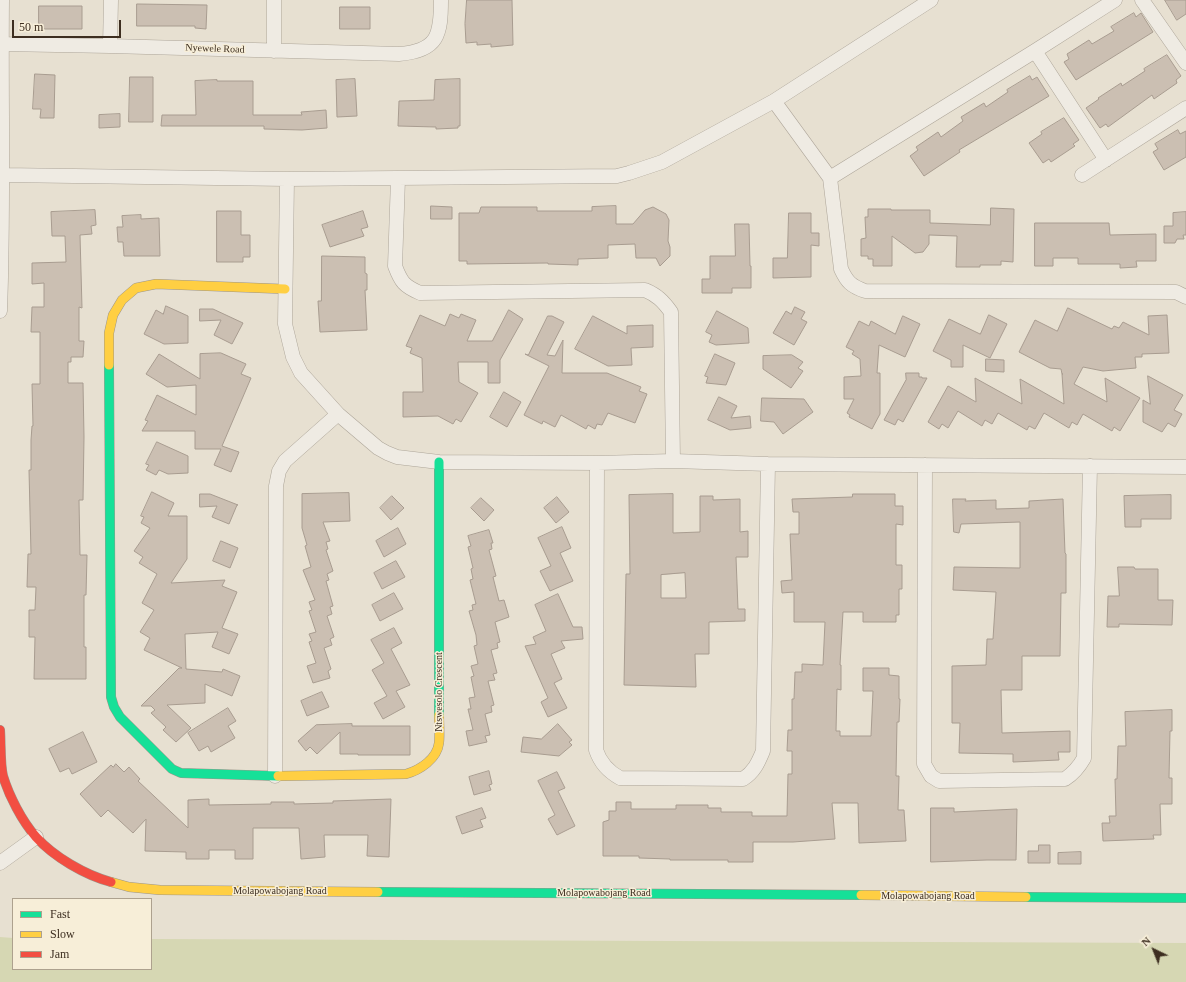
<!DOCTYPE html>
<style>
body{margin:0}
#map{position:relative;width:1186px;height:982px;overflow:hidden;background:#e7e0d1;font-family:"Times New Roman",serif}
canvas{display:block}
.legend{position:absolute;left:12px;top:898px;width:140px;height:72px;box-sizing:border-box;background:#f7eed8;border:1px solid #ada18e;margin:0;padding:5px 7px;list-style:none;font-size:12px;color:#3d2e20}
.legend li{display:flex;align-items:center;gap:8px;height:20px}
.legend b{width:20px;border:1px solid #ada18e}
.north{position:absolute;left:1134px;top:930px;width:40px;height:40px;-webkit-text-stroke:3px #f7eed8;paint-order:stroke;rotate:317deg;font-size:11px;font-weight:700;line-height:16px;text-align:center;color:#3d2e20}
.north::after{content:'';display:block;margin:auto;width:14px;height:18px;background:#3d2e20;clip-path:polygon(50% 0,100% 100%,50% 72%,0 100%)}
.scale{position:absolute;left:12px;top:20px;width:109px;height:18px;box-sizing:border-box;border:2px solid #3d2e20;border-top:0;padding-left:5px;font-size:12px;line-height:14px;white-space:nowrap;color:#3d2e20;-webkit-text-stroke:3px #f7eed8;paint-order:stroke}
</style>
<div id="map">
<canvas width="1186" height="982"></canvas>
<ul class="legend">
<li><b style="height:5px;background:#16e098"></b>Fast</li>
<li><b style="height:5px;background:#ffcf43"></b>Slow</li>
<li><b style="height:5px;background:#f24e42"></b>Jam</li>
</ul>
<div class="north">N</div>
<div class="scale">50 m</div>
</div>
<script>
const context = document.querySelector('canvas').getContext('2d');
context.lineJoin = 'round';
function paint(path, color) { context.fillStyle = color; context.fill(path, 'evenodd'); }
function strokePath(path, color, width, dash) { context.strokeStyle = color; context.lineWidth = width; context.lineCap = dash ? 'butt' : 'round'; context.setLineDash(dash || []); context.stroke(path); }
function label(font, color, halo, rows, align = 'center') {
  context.font = font + ' "Times New Roman",serif'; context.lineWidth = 3; context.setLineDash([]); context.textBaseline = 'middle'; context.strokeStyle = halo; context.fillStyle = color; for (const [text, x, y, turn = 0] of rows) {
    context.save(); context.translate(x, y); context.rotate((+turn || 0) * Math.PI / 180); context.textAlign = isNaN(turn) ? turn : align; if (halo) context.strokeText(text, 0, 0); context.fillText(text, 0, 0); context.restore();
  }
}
paint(new Path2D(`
 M0,937L13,938V969H151V939L1186,943V982H0Z`), '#d6d7b3');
const building = new Path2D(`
 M467,0H512L513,45L491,47V44L477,45V42L466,43L465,24Z
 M1165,0H1186V14L1177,20Z
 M137,4L207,5L206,29L195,28V26H137Z
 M39,6H82V29H39Z
 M340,7H370V29H340Z
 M1134,13L1136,17L1141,13L1153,32L1076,80L1064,62L1069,59L1067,54L1089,40L1092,44L1114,31L1111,27Z
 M1167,55L1181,76L1176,80L1177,83L1154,99L1152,95L1108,127L1106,124L1100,128L1086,108L1099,99L1098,98L1121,83L1122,86L1145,71L1144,69Z
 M35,74L55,75L54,118H40L41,109H33Z
 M1030,76L1032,80L1037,77L1049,96L959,150L960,152L924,176L910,156L918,150L916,147L938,132L941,137L963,121L961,117L984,103L986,107L1008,92L1007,90Z
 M130,77H153V122H129Z
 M355,79L357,116L337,117L336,80Z
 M460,79V126H458V128L436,129V127L398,126L399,101L434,100L435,80Z
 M217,80V81H253V115H302L301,112L326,110L327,128L302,130L264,129V126H161L162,115H196L195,81Z
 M120,114V127L99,128V115Z
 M1064,118L1079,140L1073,144L1075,146L1051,162L1049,159L1043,163L1029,143L1042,134L1041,132Z
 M1178,130L1180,134L1186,131V157L1164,170L1153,152L1158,149L1155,144Z
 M431,206L452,207V219H431Z
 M616,206V224H633L645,210L653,207L666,214L669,220L668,241L670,247V256L660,266L656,258H636L635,244L608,245V258L578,259V265L548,264V263L467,264V261H459V213H479L481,207H537V211H592V207Z
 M991,208L1014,209L1013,262L1001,261V265H980V267H956L957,236L929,235V244L923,252L915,253L892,236V266H873V259H868V256H861V239L866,238L865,217H868V209H891V210H930V223L990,225Z
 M95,210L96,225L91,226L92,234L80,235L82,308L79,307V341H84L83,357H71V362H68V383H83L84,437L83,500H79L80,555H87L86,595H84V647H86V679H34L35,637H29V610H35L36,587H27L28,554H31L29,470H31V440L32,426H33L32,384H40V332H31L32,307H44V283L32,284V263L66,262L65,236H52L51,212Z
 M217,211H241V235H250V257H243V262H217Z
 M363,211L368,227L361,229L364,236L330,247L322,225Z
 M1186,212V235H1183L1184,239H1177L1175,243H1164V226H1173V213Z
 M789,213H811V233H819V246L811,245V277L773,278V258H787Z
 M141,215V219L159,218L160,256H124L123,242H118L117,227H123L122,216Z
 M1035,223H1109L1110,235L1156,234V261H1136L1137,267L1120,268V264H1078V258H1053V266H1035Z
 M735,224H749L750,266H751V288H732V293H702V279H710V256H735Z
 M322,256L365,257V273L367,274V290H365L367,330L320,332L318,301H321Z
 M166,306L188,316V343L164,344L144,334L156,310L163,314Z
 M795,307L805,312L801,319L807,322L794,345L773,333L786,311L791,314Z
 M1068,308L1112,329L1114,326L1119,328L1123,322L1149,335L1148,316L1167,315L1169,353L1142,354V357H1135L1136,368L1103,371L1083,367L1074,384L1107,402L1105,378L1140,398L1120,431L1114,427L1112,431L1083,414L1077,425L1072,422L1069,428L1044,413L1035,429L1029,426L1027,430L998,413L992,424L985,420L982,426L958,411L948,428L942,424L939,429L928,422L948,386L976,402L975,378L1022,404L1020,379L1064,404L1062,374H1063H1062L1061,369L1050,368L1019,352L1035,320L1057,331Z
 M200,309H213L243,323L232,344L214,335L221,320L200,321Z
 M509,310L523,319L500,360V383H488V362H458L459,382L478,393L461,422L456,419L453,424L438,416L403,417V392H423L422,358L410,353L412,348L406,346L420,315L445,326L450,314L459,318L461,314L476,320L467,341H492Z
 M717,311L748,328L749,343L716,345L709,342L712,335L706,332Z
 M989,315L1007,324L990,358L963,345V367H951V360L933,351L949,319L980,334Z
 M548,316H552L564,322L547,355L555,356L563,340L562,373H607L641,387L639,391L647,394L635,423L608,413L602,425L597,424L595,429L588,425L586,429L561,415L555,427L543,421L542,424L524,415L549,366L525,354L528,355Z
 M593,316L627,334V326L653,325V347L631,348L632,365L608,366L575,349Z
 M903,316L920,324L905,357L879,345L877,373H880V414L872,429L849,417L850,415L847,413L854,399H844V377L861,376L860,359L852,354L854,351L846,347L859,321L869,326L871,321L895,334Z
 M221,353L246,364L241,374L251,378L222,446L239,452L231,472L214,465L221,449H195V431H142L148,421L145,420L157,395L196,415V385L167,387L146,374L159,354L200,379V354Z
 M715,354L735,363L726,385L706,383L708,377L705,376Z
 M792,355L803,362L798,368L803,371L791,388L763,369V356Z
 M986,359L1004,360V372L986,371Z
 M906,373H919V377H922V378H927L903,422L898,419L895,425L884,420L906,380Z
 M1148,376L1183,395L1174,410L1182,414L1175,427L1168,423L1162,432L1143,422V400L1150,404Z
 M504,392L521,402L507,427L490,417Z
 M719,397L737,406L731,418L750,416L751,428L730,430L708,420Z
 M762,398L804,399L813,412L783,434L774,422L761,421Z
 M157,442L188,456V473L168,474L159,470L156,475L146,470L149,465L146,464Z
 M152,492L174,503L168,516H187V559L171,583L225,580L222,586L237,592L222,628L238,634L229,654L212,647L218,632L185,634L186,669L222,672L223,669L240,676L232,696L205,684V703L167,705L191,728L176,742L163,730L166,727L151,713L155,710L151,706H141L179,668H182L144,650L150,638L140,632L154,610L142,603L157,574L139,563L143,557L134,551L150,528L141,523L144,517L141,516Z
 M349,493L350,521L323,522L330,541L326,542L328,549L326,550L333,571L327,574L329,580L326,581L333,606L330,607L332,614L327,616L334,637L330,639L332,645L324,648L331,669L328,671L330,678L313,683L307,666L316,663L309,642L312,641L309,634L316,632L309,611L312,610L309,602L315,600L303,570L311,567L305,546L307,545L302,528V494Z
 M200,494H210L238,505H237L229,524L212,517L217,506L200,507Z
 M673,494V533L700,532V496H713V500L740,499V532L748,531V557H736L738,609H745V621L709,622V654H695L696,687L624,685L626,574H630L629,495ZM685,573L686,598H661V575Z
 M853,494H895V506H903V525L896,524V565H902V589H899V615H896V622H863V612H843L840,665H841V690L837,689L836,731H840V736H871L873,691H863V668H889V675L899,676V699H900L899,722H897L896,776H899L898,810H904L906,841L859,843L858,803H832L835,839L793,842H753V862H728V860H670V859L639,858V856H603V822L609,820V811H616V802H631V809H676V805H708V808H721V812H752V816H787L788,774H792V751H787L788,730H792V699H794L795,672H802V664L823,665L825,622H794V592L782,593L781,581L792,580L790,534H799V512H793L792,499L852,497Z
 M1171,495V519H1141V527H1125L1124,496Z
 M392,496L404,508L391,520L380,508Z
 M557,497L569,512L556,523L544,508Z
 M481,498L494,510L484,521L471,508Z
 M953,499H966L965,501L996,500V509L1029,508V501L1063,499L1065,553L1066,554V593H1061L1060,656H1022V690H1001L1002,733L1070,731V752H1058L1059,760L1013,762V754L959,753L960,723H952V666L986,665L987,639H993L996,592L953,590L954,567L1020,568V522L961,524L959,533L954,532Z
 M562,527L571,548L560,553L573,581L550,591L540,571L551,566L538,538Z
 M398,528L406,544L384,557L376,541Z
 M489,530L493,543H491L492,549L489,550L496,576L493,577L499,601L504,600L509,617L495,622L500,642L497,643L498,648L491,650L497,673L493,674L495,680L488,681L494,705L491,706L492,712L485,714L490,735L485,736L487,742L469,746L466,731L473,730L468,709H471L469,698L475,697L471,677L474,676L471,666L478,664L474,646L477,645L476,635L469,611L473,610L472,605L476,604L470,580L473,579L471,569L473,568L468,547L471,546L468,536Z
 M221,541L238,548L230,568L213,561Z
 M396,561L405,577L382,589L374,573Z
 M1118,567H1134L1135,569H1158V600H1173L1172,625L1119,624V627H1107L1108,596H1119Z
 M394,593L403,609L380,621L372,605Z
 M558,594L573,627H582L583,639L561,641L565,648L551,654L562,679L554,683L567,708L548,717L541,702L548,698L525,646L536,644L533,637L546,631L535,605Z
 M394,628L402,643L391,649L410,685L396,691L405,707L383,719L374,703L387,696L372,670L384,663L371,640Z
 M322,692L329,707L307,716L301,701Z
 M228,708L236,721L228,726L235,738L211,752L208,746L199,751L188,733Z
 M1172,710V731H1170L1169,778H1172V804H1160L1161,835H1153L1154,839L1103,841L1102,823H1110L1109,816H1116L1115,779H1117L1118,746H1126L1125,712Z
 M352,724V726H410V755H358V754H340V732L317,754L310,747L306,751L298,741L316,725Z
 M558,724L572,740L569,742L572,745L559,756L521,752L523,737L541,739Z
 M83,732L97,762L72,774L69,768L60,772L49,749Z
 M116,764L124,772L129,767L140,779L138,781L188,828V800L209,799V805L271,804V802H294V804L333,803V801L391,799L389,857L367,856L368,835H324L325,857L301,859L299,828H253V859H235V850H209V859H186V852L145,851L146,819L133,833L108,810L101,817L80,794L111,765L113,767Z
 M489,771L492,784L489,785L491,790L474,795L469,777Z
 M557,772L565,788L558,791L575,826L557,835L548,819L555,815L538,781Z
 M482,808L486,818L480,820L483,827L462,834L456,817Z
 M931,808H954V812L1017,809L1016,860H987L931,862Z
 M1039,845H1050V863H1028V851H1038Z
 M1081,852V864H1058V853Z`);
paint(building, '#cbbfb2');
strokePath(building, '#a89c90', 1);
const street = new Path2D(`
 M1142,0L1186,63
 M2,44L110,46L399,54C438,51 441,35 441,0
 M110,46L111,0
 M274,51V0
 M1035,51L1106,160
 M774,101L830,178L841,269C847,282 851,286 865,291L1176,292L1186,297
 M3,175L287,179L617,176L629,173L662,162L774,101L931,0
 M1082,175L1186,108
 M830,178L1035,51L1115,0
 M287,179L285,324L293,357L301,373L338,414L378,448L387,453L397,457L439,462L597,463L673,461L768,464L1186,467
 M398,179L395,266C401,282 404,286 420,293L645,290C657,295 663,301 671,312L673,461
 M0,311C4,207 1,104 2,0
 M597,463L596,750C600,762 609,772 620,778L743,779C754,772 758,763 763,751L768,464
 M925,465L924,764L931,776L939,781L1065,779C1074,773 1079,767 1084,758L1090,466
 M275,776L276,486L279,471L285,461L338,414
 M0,863L36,837`);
const fast = new Path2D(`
 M109,365L111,697L114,707L120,717L172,769L181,773L278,776
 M439,462V715
 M378,892L861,895
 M1026,897L1186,898`);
const slow = new Path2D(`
 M109,365V333L113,315L122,300L136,288L156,284L285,289
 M278,776L406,774C420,770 437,759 439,743C440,734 439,724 439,715
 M111,882L129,887L160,890L378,892
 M861,895L1026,897`);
const jam = new Path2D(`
 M0,730C1,743 0,764 3,776C9,796 22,821 36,837C54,857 85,875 111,882`);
strokePath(street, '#ada599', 15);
strokePath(fast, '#9c958a', 10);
strokePath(slow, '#9c958a', 10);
strokePath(jam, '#9c958a', 10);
strokePath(street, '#efebe3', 14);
strokePath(fast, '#16e098', 9);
strokePath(slow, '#ffcf43', 9);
strokePath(jam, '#f24e42', 9);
label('10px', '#3d2e20', '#f7eed8', [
 ["Nyewele Road",215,49,2],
 ["Ntswesolo Crescent",439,692,-90],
 ["Molapowabojang Road",280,891],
 ["Molapowabojang Road",604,893],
 ["Molapowabojang Road",928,896]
]);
</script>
